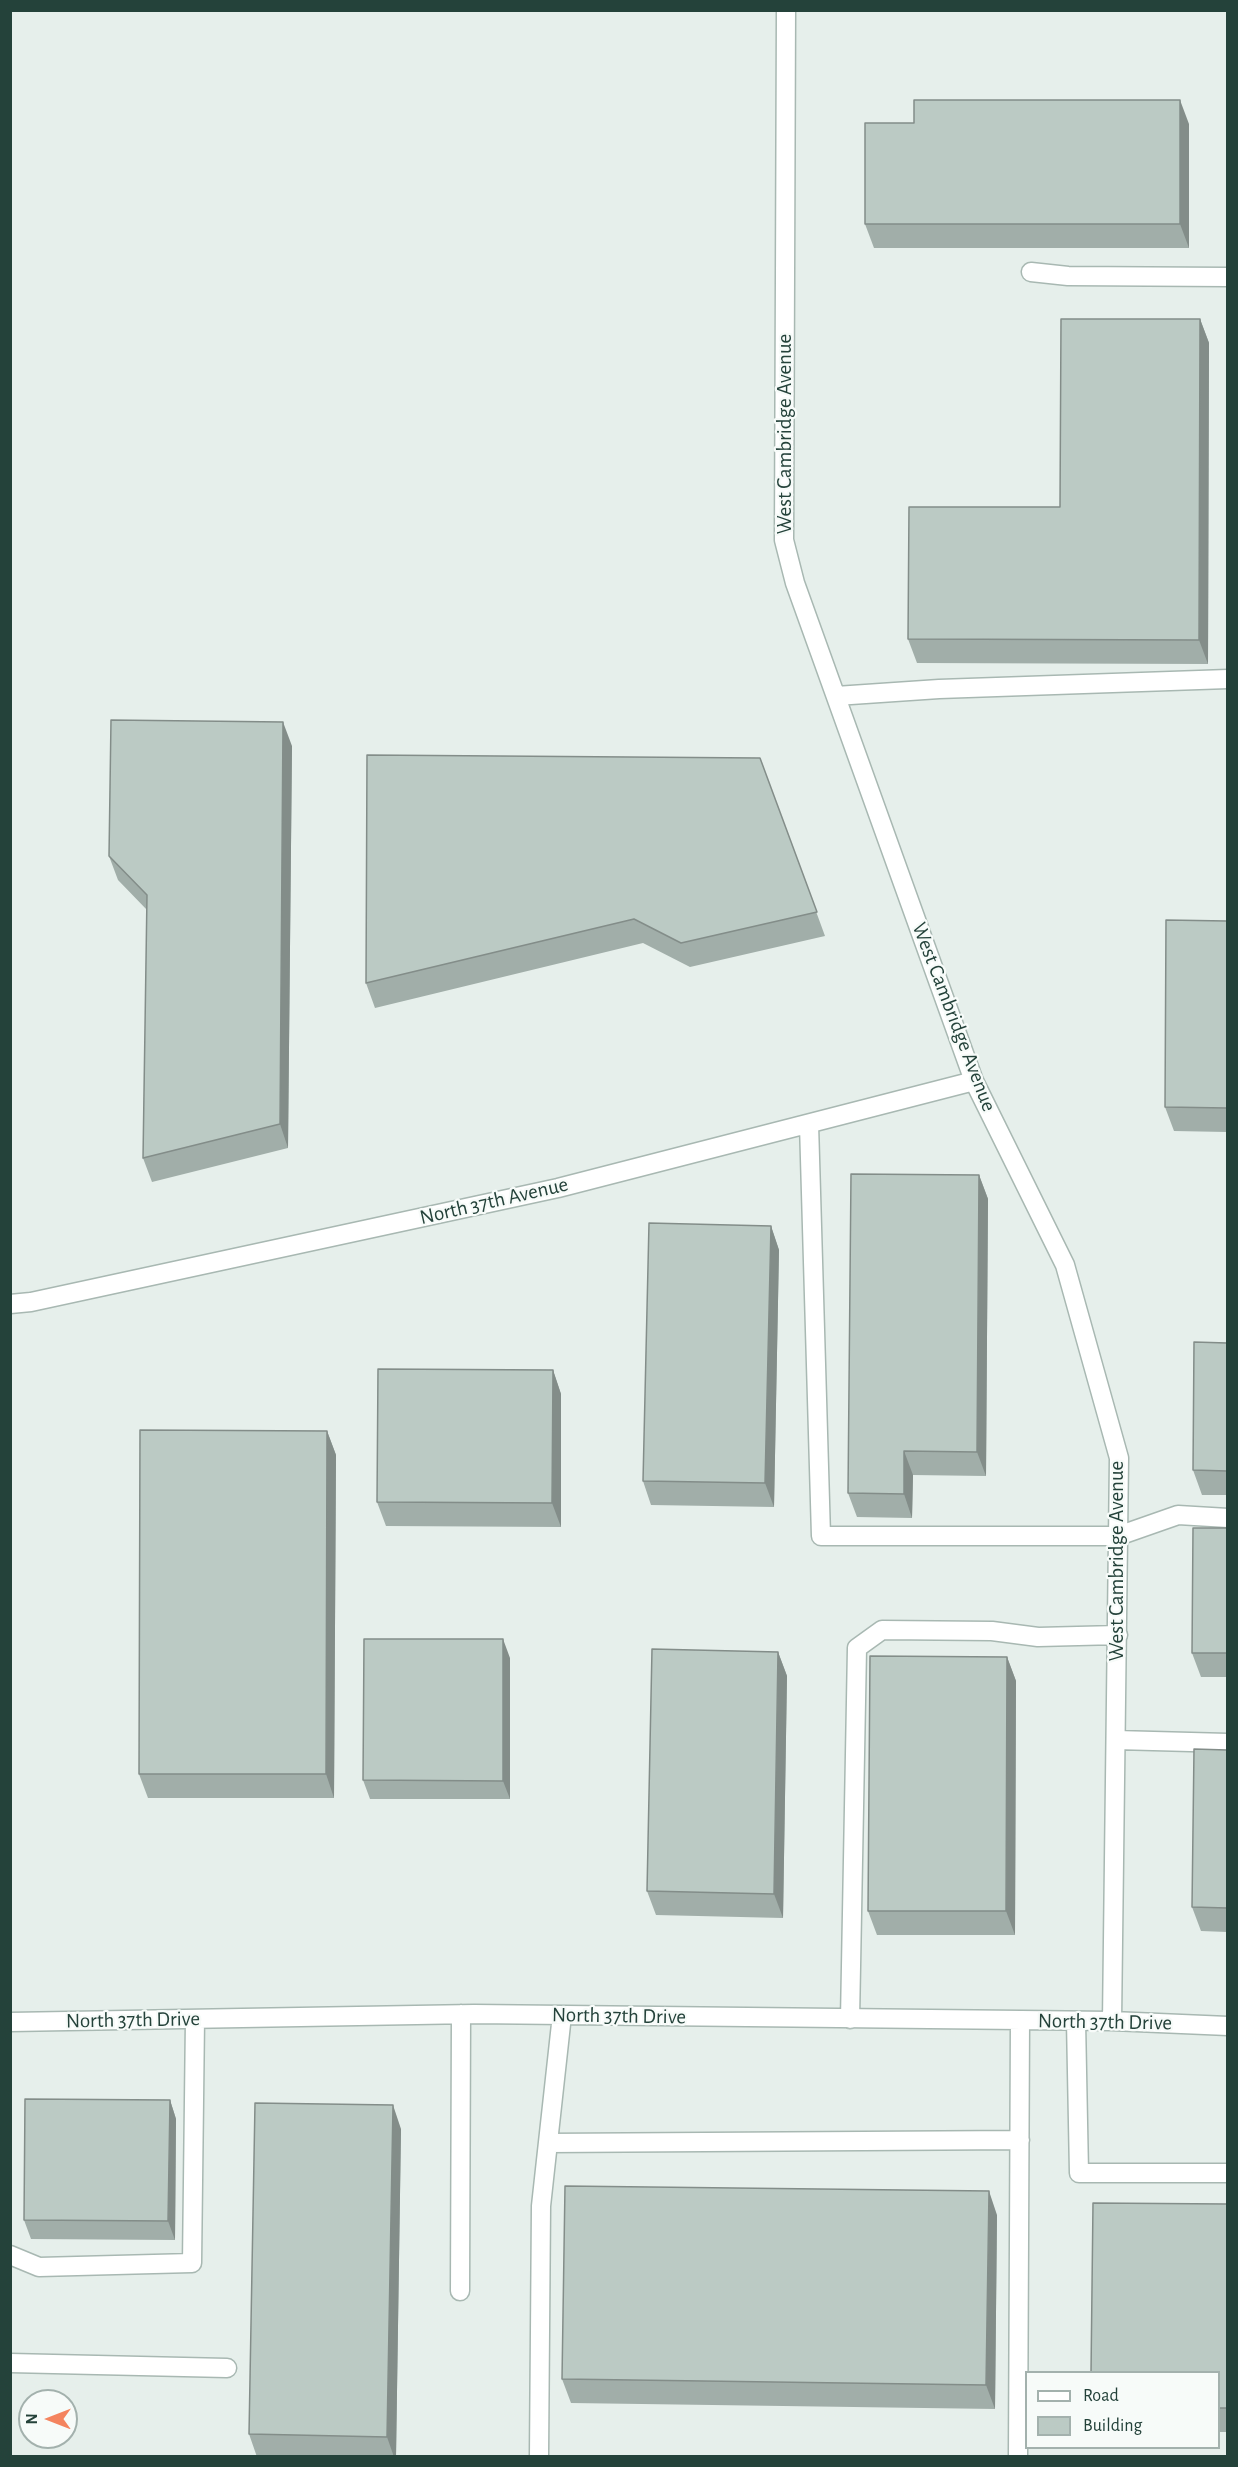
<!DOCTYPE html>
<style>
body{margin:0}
#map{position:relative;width:1238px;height:2467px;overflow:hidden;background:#e6efeb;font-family:"Alegreya Sans",sans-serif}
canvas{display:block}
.frame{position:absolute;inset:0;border:12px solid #24423a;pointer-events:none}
.legend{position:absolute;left:1025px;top:2371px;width:195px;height:78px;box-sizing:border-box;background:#f7fbf9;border:2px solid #a3b1ad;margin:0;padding:8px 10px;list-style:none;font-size:18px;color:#24423a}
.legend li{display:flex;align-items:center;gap:12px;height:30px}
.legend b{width:30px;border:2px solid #a3b1ad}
.north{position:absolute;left:18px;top:2389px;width:60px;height:60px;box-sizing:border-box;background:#f7fbf9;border:2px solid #a3b1ad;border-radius:50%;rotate:270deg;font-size:16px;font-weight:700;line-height:24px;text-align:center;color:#24423a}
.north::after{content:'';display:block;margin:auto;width:21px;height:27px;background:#f4845f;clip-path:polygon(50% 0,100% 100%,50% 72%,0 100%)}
</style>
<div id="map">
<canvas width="1238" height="2467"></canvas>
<div class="frame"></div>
<ul class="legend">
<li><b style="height:8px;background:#fff"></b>Road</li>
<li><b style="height:16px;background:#bbcac4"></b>Building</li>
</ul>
<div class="north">N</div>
</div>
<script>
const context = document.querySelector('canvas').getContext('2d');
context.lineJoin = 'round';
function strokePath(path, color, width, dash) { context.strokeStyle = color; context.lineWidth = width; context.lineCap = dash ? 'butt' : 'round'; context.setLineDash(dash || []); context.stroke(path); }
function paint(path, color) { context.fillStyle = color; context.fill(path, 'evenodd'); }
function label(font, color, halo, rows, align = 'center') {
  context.font = font + ' "Alegreya Sans",sans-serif'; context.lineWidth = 4.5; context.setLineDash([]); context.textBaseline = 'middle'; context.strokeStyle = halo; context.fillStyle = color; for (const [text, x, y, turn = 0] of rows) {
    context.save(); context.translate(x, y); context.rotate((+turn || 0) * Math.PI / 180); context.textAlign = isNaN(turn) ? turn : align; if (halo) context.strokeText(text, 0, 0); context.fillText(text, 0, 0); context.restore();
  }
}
const minor = new Path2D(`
 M786,10L784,540L795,583L974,1081L1065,1265L1119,1458L1112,2021
 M1031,272L1068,276L1228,277
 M836,696L939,689L1228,679
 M809,1124L821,1536H1118L1178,1515L1228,1518
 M10,1304L31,1302L558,1188L974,1081
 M1116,1740L1228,1743
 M850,2019L857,1648L882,1630L992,1631L1038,1637L1118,1635
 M1076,2021L1079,2173H1228
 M10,2022L474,2014L1112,2021L1228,2026
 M548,2143L1020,2140
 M10,2255L39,2267L192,2263L195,2019
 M460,2291L461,2014
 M10,2363L227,2368
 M539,2456L541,2206L562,2015
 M1018,2456L1020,2020`);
strokePath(minor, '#a8b8b2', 21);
strokePath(minor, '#fff', 18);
paint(new Path2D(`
 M1189,124V248H874L865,224Z
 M1200,319L1209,343L1208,664L917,663L908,639L1060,507Z
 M292,746L288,1148L152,1182L143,1158L147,910L118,880L109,856Z
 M760,758L825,936L690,967L643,943L375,1008L366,983Z
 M1227,921V1132L1174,1131L1165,1107Z
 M979,1175L988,1199L986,1476L913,1475L912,1518L857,1517L848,1493Z
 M771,1226L779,1250L774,1507L651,1505L643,1481Z
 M1227,1343V1495H1202L1193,1470Z
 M553,1370L561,1394V1527L386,1526L377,1502Z
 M327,1431L336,1455L334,1798H148L139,1774Z
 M1227,1528V1677H1201L1192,1653Z
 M778,1652L787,1676L783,1918L656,1915L647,1891Z
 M1007,1657L1016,1681L1015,1935H877L868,1911Z
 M510,1658V1799H370L363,1780Z
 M1227,1750V1932L1201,1931L1192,1907Z
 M170,2100L176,2119L175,2240L31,2239L24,2220Z
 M401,2129L396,2457H257L249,2434Z
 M1227,2204V2432H1218V2373Z
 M997,2215L995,2409L571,2403L562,2379Z`), '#a1aea9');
paint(new Path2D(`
 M1180,100L1189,124V248L1180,224Z
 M1200,319L1209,343L1208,664L1199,640Z
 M283,722L292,746L288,1148L280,1124Z
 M979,1175L988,1199L986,1476L977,1452Z
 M771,1226L779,1250L774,1507L765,1483Z
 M553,1370L561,1394V1527L552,1503Z
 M327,1431L336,1455L334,1798L326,1774Z
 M904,1451L913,1475L912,1518L904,1494Z
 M503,1639L510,1658V1799L503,1781Z
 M778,1652L787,1676L783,1918L774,1894Z
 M1007,1657L1016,1681L1015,1935L1006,1911Z
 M170,2100L176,2119L175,2240L168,2221Z
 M393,2105L401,2129L396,2457H394L387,2437Z
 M989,2191L997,2215L995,2409L986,2385Z`), '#838d89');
const building = new Path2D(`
 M914,100H1180V224H865V123H914Z
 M1061,319H1200L1199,640L908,639L909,507H1060Z
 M111,720L283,722L280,1124L143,1158L147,895L109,856Z
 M367,755L760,758L817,912L681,943L634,919L366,983Z
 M1166,920L1227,921V1108L1165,1107Z
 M851,1174L979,1175L977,1452L904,1451V1494L848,1493Z
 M649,1223L771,1226L765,1483L643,1481Z
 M1194,1342L1227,1343V1471L1193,1470Z
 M378,1369L553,1370L552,1503L377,1502Z
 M140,1430L327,1431L326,1774H139Z
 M1193,1528H1227V1653H1192Z
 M364,1639H503V1781L363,1780Z
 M652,1649L778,1652L774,1894L647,1891Z
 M870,1656L1007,1657L1006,1911H868Z
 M1194,1749L1227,1750V1908L1192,1907Z
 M25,2099L170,2100L168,2221L24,2220Z
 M255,2103L393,2105L387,2437L249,2434Z
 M565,2186L989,2191L986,2385L562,2379Z
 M1093,2203L1227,2204V2408H1218V2373H1091Z`);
paint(building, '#bbcac4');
strokePath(building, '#838d89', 1.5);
label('21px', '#24423a', '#f7fbf9', [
 ["West Cambridge Avenue",785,434,-90],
 ["West Cambridge Avenue",954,1017,69],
 ["North 37th Avenue",494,1201,-13],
 ["West Cambridge Avenue",1117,1561,-90],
 ["North 37th Drive",619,2016,1],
 ["North 37th Drive",133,2020,-1],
 ["North 37th Drive",1105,2022,1]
]);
</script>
